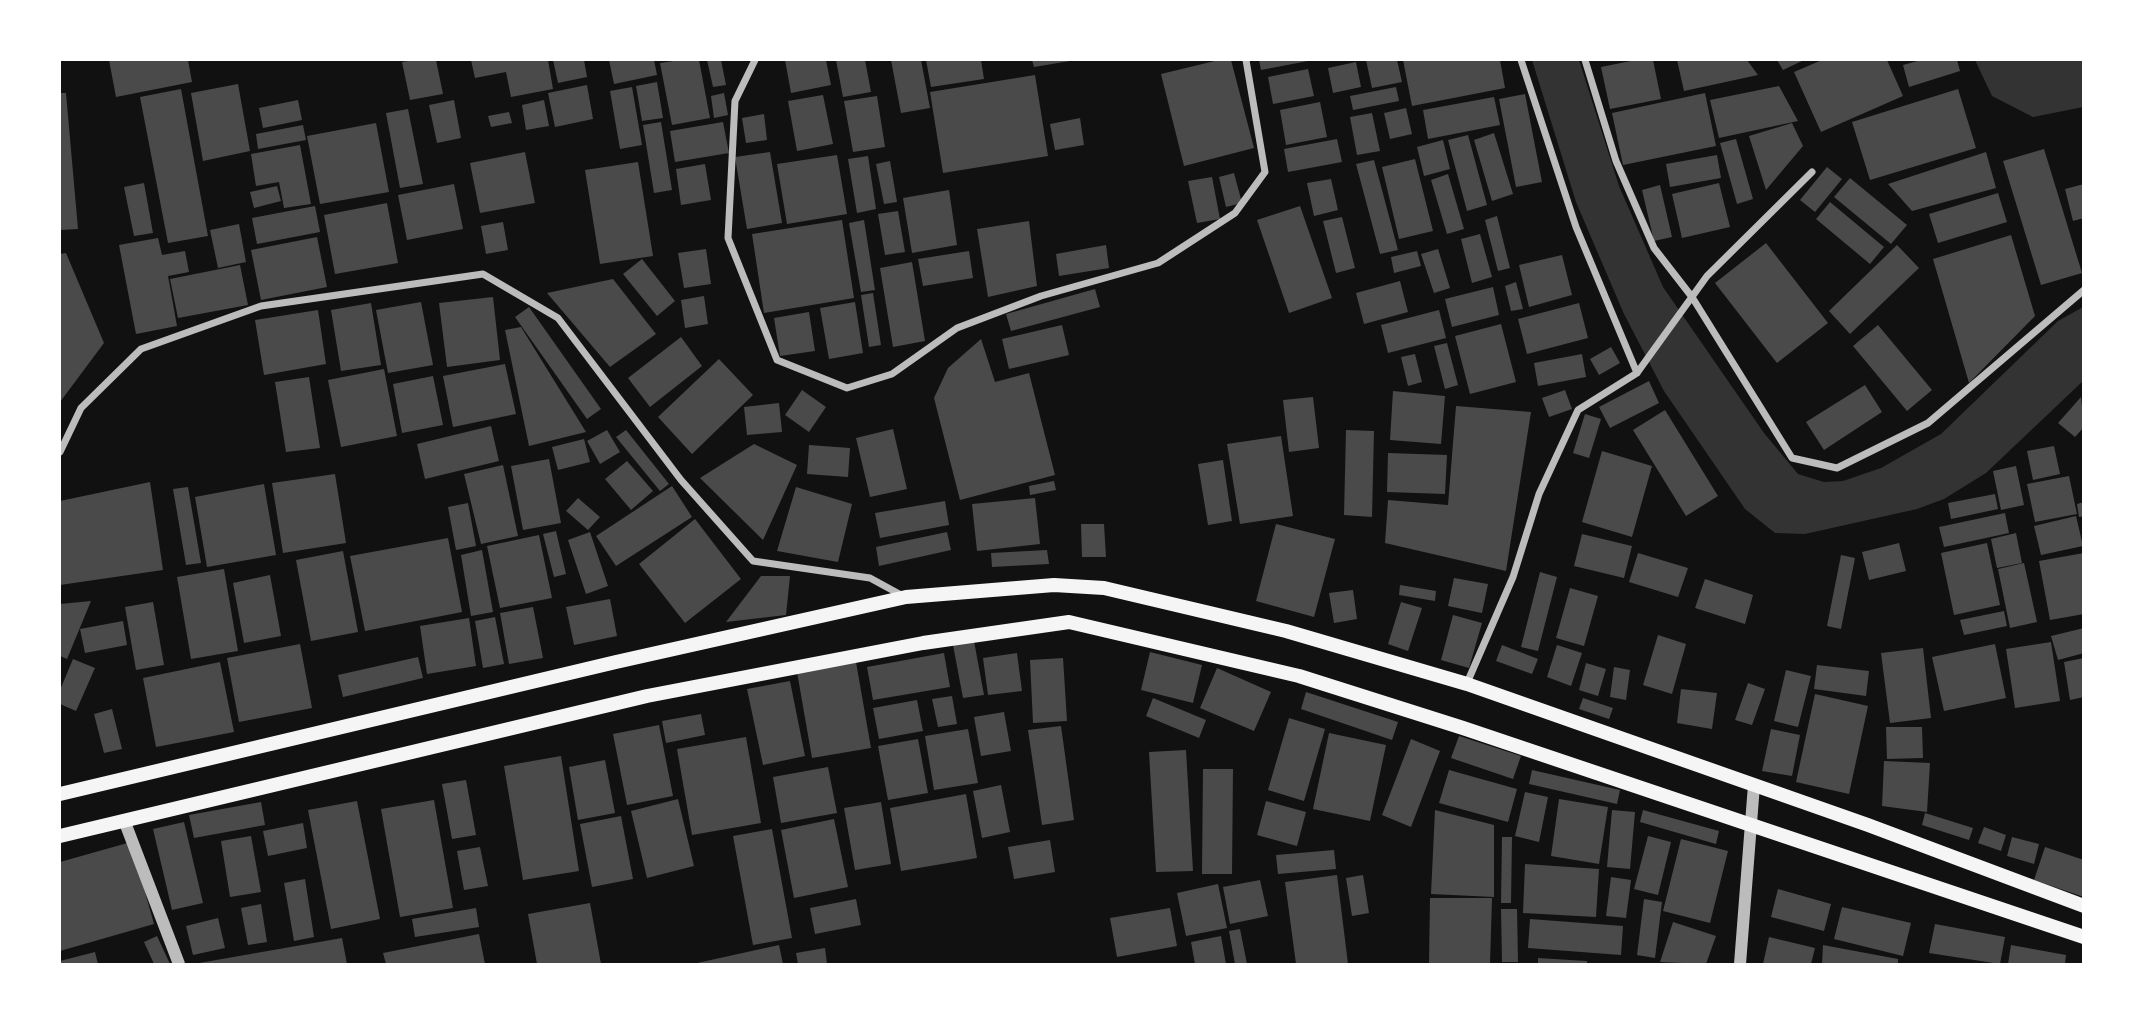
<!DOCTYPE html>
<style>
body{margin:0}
#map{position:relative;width:2143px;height:1024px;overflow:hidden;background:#111;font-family:Cabin,sans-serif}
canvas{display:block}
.frame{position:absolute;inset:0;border:61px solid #fff;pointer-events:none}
</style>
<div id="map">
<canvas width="2143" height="1024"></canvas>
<div class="frame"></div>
</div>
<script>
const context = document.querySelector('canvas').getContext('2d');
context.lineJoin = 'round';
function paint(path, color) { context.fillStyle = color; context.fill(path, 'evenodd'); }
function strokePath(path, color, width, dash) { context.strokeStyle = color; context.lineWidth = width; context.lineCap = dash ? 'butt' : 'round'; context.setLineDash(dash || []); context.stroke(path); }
paint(new Path2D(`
 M1532,60H1579L1619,186L1663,287L1764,433L1798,474L1824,482L1843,481L1881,468L1941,434L2058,321L2083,307V381L1986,473L1944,499L1917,509L1805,534L1775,533L1745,509L1664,391L1624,314L1576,202Z
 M1975,60H2083V107L2033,117L1992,96Z`), '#333');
paint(new Path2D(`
 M109,60H188L192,82L116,97Z
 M415,60H436L443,94L410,100L402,62Z
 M471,60H548L553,89L511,97L506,72L475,78Z
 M553,60H584L587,77L558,83Z
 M609,60H654L657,75L614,84Z
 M680,60H699L710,118L672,125L660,63Z
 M707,60H721L726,85L713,87Z
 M785,60H826L831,85L791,93Z
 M836,60H865L871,92L843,97Z
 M891,60H921L930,108L901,113Z
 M926,60H981L984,79L931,87Z
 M1032,60H1070V61L1034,67Z
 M1219,60H1231L1254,148L1184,166L1161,74Z
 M1259,60H1308V61L1261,70Z
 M1366,60H1397L1402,82L1372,88Z
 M1403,60H1500L1505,88L1412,106Z
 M1636,60H1653L1661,99L1610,109L1601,67Z
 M1677,60H1747L1758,75L1684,91Z
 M1777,60H1804L1783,70Z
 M1822,60H1887L1903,96L1821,132L1794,72Z
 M1921,60H1957L1960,71L1909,87L1903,65Z
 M1356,62L1361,87L1333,93L1328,68Z
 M1308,69L1314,96L1273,104L1268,77Z
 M1035,75L1048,156L943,173L930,92Z
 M657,82L663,118L642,121L636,86Z
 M238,84L250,151L203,161L191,93Z
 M587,85L593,119L555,127L548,93Z
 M1779,86L1798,121L1719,138L1710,100Z
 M632,87L642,145L620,149L610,91Z
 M1396,87L1399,101L1353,110L1350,96Z
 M181,89L208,236L168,243L140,97Z
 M1958,89L1976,148L1870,180L1852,122Z
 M60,93H66L78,229L60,230Z
 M724,93L728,115L714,118L711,96Z
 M1705,93L1716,146L1623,165L1612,113Z
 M1525,94L1542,182L1516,187L1499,99Z
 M823,95L833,144L797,151L788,101Z
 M877,96L885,147L853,152L844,101Z
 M1494,97L1500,125L1428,139L1423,110Z
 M298,100L302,120L263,128L259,108Z
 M454,100L461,138L437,143L429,105Z
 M544,100L549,126L526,130L522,105Z
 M1320,102L1327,137L1286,145L1280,110Z
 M1406,108L1412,134L1390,139L1384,113Z
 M408,109L423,184L400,188L386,113Z
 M509,112L512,123L491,127L488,116Z
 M1372,113L1380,151L1357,155L1350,117Z
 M764,114L767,140L746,143L742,118Z
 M1080,118L1084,145L1055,150L1050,124Z
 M661,122L672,190L654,193L643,125Z
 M723,122L729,153L675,162L670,131Z
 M376,123L389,192L320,204L307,136Z
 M1792,123L1803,146L1766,190L1749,136Z
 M303,125L306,140L258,149L256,134Z
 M1494,133L1513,194L1492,201L1474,140Z
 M1468,135L1487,205L1467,211L1448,140Z
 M1337,139L1342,162L1288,172L1284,149Z
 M1736,139L1753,199L1737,204L1720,143Z
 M1443,140L1450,169L1424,176L1417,147Z
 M300,145L311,204L284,208L279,182L256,186L251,154Z
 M2044,149L2082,273L2041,285L2003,161Z
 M525,152L535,203L480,213L470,163Z
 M770,152L782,223L747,229L735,157Z
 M1986,152L1996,188L1912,211L1888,184Z
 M837,155L847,214L787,224L777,164Z
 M1717,155L1721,178L1670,187L1666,164Z
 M868,156L876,209L857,213L848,159Z
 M1415,159L1433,231L1399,239L1382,167Z
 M1374,160L1398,250L1380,254L1356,164Z
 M890,161L897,202L884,204L876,164Z
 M638,162L653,256L600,264L585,170Z
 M705,164L711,200L681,205L676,169Z
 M1827,167L1842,179L1815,212L1800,200Z
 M1234,173L1242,203L1226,207L1219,177Z
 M1448,174L1464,229L1447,234L1431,180Z
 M1212,177L1220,219L1197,223L1188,181Z
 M1850,178L1907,225L1891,244L1834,197Z
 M1331,179L1338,210L1314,216L1307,183Z
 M144,183L153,233L134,236L124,187Z
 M1719,183L1730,227L1682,238L1672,194Z
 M454,184L463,229L407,240L398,195Z
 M2084,184V218L2073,221L2065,189Z
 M1660,185L1672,237L1654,241L1642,190Z
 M277,186L281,201L254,208L250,192Z
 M949,190L957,245L912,253L903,198Z
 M1998,193L2007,222L1938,243L1929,214Z
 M1830,202L1884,247L1870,264L1816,219Z
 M387,203L398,263L335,274L324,215Z
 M315,206L320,232L257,244L252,218Z
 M1300,206L1332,298L1289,313L1257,220Z
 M898,211L905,252L885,255L878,214Z
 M1497,216L1510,268L1498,271L1485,220Z
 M1342,217L1355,268L1336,273L1323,221Z
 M842,220L854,298L764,313L752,234Z
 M864,220L875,290L861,292L849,223Z
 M1029,221L1037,286L988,297L977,229Z
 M503,222L508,250L486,254L481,226Z
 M239,224L246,262L218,268L210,230Z
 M1480,234L1492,277L1472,283L1461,239Z
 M2011,235L2035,316L1969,383L1933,259Z
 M317,237L327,287L261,300L251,250Z
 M158,238L162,255L185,251L189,272L168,276L177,326L136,334L119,245Z
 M1766,243L1828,323L1777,363L1715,283Z
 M1106,245L1109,268L1059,276L1056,254Z
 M1897,245L1919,268L1850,334L1829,311Z
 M706,249L711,284L684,288L678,253Z
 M1438,249L1450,288L1434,293L1421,254Z
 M969,251L973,278L923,286L918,259Z
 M1417,251L1421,266L1394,273L1391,257Z
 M66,253L104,343L60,402V254Z
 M1562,255L1572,295L1529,307L1519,265Z
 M642,259L675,301L657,316L623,274Z
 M912,262L925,341L893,347L880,268Z
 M240,265L248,305L178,318L170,279Z
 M613,279L656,334L610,367L547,293Z
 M1400,281L1408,312L1364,324L1356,293Z
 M1516,282L1523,309L1511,311L1505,286Z
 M1493,287L1499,315L1452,327L1445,299Z
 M1095,289L1100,307L1011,331L1006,314Z
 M873,293L881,345L869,347L861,295Z
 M704,296L708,324L685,328L681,300Z
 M493,297L500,360L447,367L439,303Z
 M421,302L433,365L388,373L376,310Z
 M855,302L863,353L829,359L820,308Z
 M371,303L381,365L341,371L331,310Z
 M1579,303L1588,338L1527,354L1518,319Z
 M529,307L601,409L587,419L515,317Z
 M318,310L326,364L264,375L255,320Z
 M1439,310L1446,338L1388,353L1381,325Z
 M809,312L815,351L780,356L774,318Z
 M1501,324L1516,382L1470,394L1455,336Z
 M1062,325L1069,355L1009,369L1002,339Z
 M1878,325L1932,390L1907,411L1853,346Z
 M521,327L586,432L529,446L505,330Z
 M681,337L702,366L650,407L628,378Z
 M981,339L995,382L1029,373L1055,475L960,500L934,398L948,368Z
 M1447,343L1458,385L1445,389L1434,346Z
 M1611,347L1620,363L1599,375L1590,359Z
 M1415,354L1422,382L1408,386L1401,357Z
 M1582,354L1586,377L1538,386L1534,363Z
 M719,359L753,395L692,454L658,417Z
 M505,364L516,414L453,427L443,376Z
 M384,369L397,436L341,447L328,380Z
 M433,376L443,425L402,433L393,384Z
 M309,377L320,448L286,452L275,382Z
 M1649,381L1659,403L1610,428L1599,407Z
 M1865,385L1882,412L1824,450L1806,422Z
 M802,390L826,407L809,432L785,415Z
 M1565,390L1572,409L1549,417L1542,398Z
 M1393,391L1445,396L1441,444L1390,440Z
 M1313,397L1319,448L1289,452L1283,400Z
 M2081,397L2084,427L2075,437L2058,423Z
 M779,403L782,432L747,435L744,407Z
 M1456,406L1531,412L1506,571L1385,543L1388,500L1448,505Z
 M1665,410L1718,496L1686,516L1633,430Z
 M1585,414L1601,419L1589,458L1573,453Z
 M491,426L499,461L425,479L417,444Z
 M893,429L907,489L870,497L856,438Z
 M607,430L620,452L600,464L587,441Z
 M626,430L669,484L660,491L616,437Z
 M1346,430L1374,431L1372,517L1344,515Z
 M1281,436L1293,516L1240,524L1227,444Z
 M584,439L590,462L558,470L552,447Z
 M754,444L797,465L763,540L700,478Z
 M809,445L850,448L848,477L807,474Z
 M2054,446L2060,474L2033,480L2027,451Z
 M1602,451L1652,466L1632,537L1582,522Z
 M1388,453L1447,455L1445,494L1387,492Z
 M549,459L561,523L523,530L511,466Z
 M1223,460L1232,521L1208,525L1198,464Z
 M627,461L653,491L631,510L605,479Z
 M503,465L518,536L481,544L464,474Z
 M2016,466L2024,505L2001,510L1993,471Z
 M335,474L346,543L283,553L272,483Z
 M2069,476L2077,514L2035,522L2027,484Z
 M1054,481L1056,490L1030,495L1029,486Z
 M150,482L163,570L60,585V501Z
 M264,484L276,555L207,567L195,497Z
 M672,486L692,517L616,566L596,536Z
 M188,487L201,563L186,565L173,489Z
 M796,487L852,504L838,562L777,551Z
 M1995,494L1998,509L1951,519L1948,503Z
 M578,498L600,517L588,530L566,511Z
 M1035,498L1040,544L977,551L972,504Z
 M945,501L949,525L880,538L875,513Z
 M2084,502V516L2079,517L2077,504Z
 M468,503L476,546L456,550L448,507Z
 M2005,513L2009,533L1944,547L1939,527Z
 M2076,516L2083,546L2041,555L2034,526Z
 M695,519L741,579L685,623L639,564Z
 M1081,524H1104L1106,557H1082Z
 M1276,524L1335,539L1314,617L1256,601Z
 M556,531L566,574L554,577L543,534Z
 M590,532L608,586L586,594L568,540Z
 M947,532L951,550L879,566L876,547Z
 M2016,533L2022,563L1997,568L1991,539Z
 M1582,534L1632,546L1624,578L1574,566Z
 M539,535L552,598L500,608L487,546Z
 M448,538L462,612L365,631L350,556Z
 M1899,543L1906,571L1869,580L1862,552Z
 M1987,543L2000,605L1954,615L1941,553Z
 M482,550L493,612L471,616L461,555Z
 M1047,550L1049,564L992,567L991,553Z
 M343,551L358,632L311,641L296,560Z
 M1638,553L1688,568L1678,597L1629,582Z
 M2084,553V614L2050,620L2039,561Z
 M1841,555L1855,558L1841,629L1827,626Z
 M2024,563L2037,622L2010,628L1998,569Z
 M224,569L238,651L191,659L177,577Z
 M1540,572L1557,577L1538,651L1521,647Z
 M270,575L281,636L244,643L233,583Z
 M761,576H790L786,615L726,622Z
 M1454,578L1488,584L1482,613L1448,606Z
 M1705,579L1753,595L1745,624L1695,608Z
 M1400,585L1436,591L1435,601L1399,595Z
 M1570,588L1598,596L1584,646L1556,638Z
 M1353,590L1357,619L1334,623L1329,593Z
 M610,599L617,636L574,645L566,607Z
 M91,601L67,659L60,656V604Z
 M153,602L164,665L136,670L125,607Z
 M1401,602L1422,608L1408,651L1388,644Z
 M533,607L543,658L509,664L500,613Z
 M2004,611L2007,626L1964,635L1960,620Z
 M1453,615L1482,623L1469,668L1441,660Z
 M495,617L504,664L483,668L475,621Z
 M469,618L476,666L427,674L420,626Z
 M123,621L127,645L85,653L80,629Z
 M2084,628V653L2058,660L2051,636Z
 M1658,635L1686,644L1672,694L1643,685Z
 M974,641L984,695L963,698L953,645Z
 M2051,642L2060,701L2015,708L2006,649Z
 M300,644L312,708L239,722L227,658Z
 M1995,644L2006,698L1944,711L1932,657Z
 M1502,645L1538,659L1532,674L1496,661Z
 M1557,645L1582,653L1571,686L1547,677Z
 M1923,648L1931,718L1890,723L1881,653Z
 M1150,652L1202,665L1193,703L1141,690Z
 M944,653L950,687L873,700L867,667Z
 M1017,653L1022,691L988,695L983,658Z
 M418,657L423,678L343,697L338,675Z
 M1063,658L1067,721L1033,723L1030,660Z
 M2084,658V697L2070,700L2064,662Z
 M73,659L95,668L76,711L60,704V690Z
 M220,662L234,732L156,747L143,678Z
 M856,662L871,748L812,758L797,672Z
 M1586,663L1606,669L1598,696L1579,690Z
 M1817,665L1869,671L1866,696L1814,689Z
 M1614,667L1630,670L1626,700L1610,697Z
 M1217,668L1271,692L1254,731L1200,708Z
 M1786,670L1811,676L1798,727L1774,721Z
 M790,681L805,756L763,765L747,689Z
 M1748,683L1765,689L1752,725L1735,720Z
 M1681,689L1717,693L1712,729L1677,723Z
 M1306,692L1398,722L1392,740L1301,709Z
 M1815,694L1868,706L1849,794L1796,782Z
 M952,696L957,724L938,727L932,699Z
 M1153,698L1206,720L1199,738L1146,716Z
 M1583,698L1613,708L1609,719L1579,709Z
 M917,700L923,731L879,739L873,708Z
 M112,709L122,749L104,753L94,714Z
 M1004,712L1011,751L981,756L974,717Z
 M701,714L705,735L666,743L662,721Z
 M1289,718L1325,729L1304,801L1268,790Z
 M659,725L673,796L627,805L613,734Z
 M1061,726L1074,820L1042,825L1028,730Z
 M1886,727H1922L1923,758L1887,759Z
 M968,729L978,783L934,790L925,736Z
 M1771,729L1800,735L1792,776L1762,771Z
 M1329,733L1386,745L1370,821L1313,809Z
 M1459,736L1521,756L1513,779L1451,758Z
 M746,737L761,823L692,835L677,749Z
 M918,739L928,793L888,800L878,746Z
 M1411,739L1440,751L1411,827L1382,815Z
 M1186,750L1193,871L1156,872L1149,752Z
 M561,756L579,871L523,880L504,766Z
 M605,760L615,813L578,820L569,767Z
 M1884,761L1930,763L1927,812L1882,806Z
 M828,767L837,813L781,823L773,777Z
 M1203,769H1233L1232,874H1202Z
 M1449,770L1517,789L1508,822L1439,803Z
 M1532,770L1620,790L1617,804L1529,784Z
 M466,780L476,835L452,839L442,784Z
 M1001,785L1010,832L982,838L973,791Z
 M1525,792L1548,797L1539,842L1515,836Z
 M966,794L977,858L901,871L890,808Z
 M678,799L694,866L647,878L631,811Z
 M1559,799L1608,807L1599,864L1551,856Z
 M434,800L453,908L400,917L381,809Z
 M357,801L380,919L331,929L308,810Z
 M1266,801L1306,812L1297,846L1257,835Z
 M261,802L265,825L194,838L189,815Z
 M881,802L891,864L855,870L844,808Z
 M1435,810L1494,825V897L1431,894Z
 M1612,810L1635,812L1630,869L1607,867Z
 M1643,810L1719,831L1716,844L1640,822Z
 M1925,813L1973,828L1969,840L1922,825Z
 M621,816L633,879L592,887L580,824Z
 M834,819L848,887L794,898L781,830Z
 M184,822L203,903L172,910L153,829Z
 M303,823L307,848L268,856L263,831Z
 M1984,827L2006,835L2001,851L1978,843Z
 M772,829L792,938L753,945L733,836Z
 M251,836L261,892L230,897L221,841Z
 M1648,836L1671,842L1658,895L1634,889Z
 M1502,837H1512L1511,903H1501Z
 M2012,837L2039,844L2034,864L2007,856Z
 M1681,839L1728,851L1710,923L1663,911Z
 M1050,840L1055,872L1014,879L1008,847Z
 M131,842L154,924L60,951V862Z
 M480,847L488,886L464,890L457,851Z
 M2045,847L2084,860V897L2034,880Z
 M1334,850L1336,869L1278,874L1276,855Z
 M1525,864L1599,869L1596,917L1523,913Z
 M1337,875L1348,964H1296L1285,882Z
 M1363,875L1369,913L1352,916L1346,878Z
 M1611,877L1631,880L1626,918L1606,916Z
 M305,879L314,937L294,941L284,883Z
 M1260,880L1268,916L1230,924L1223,887Z
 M1218,884L1227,928L1186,936L1177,893Z
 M1778,889L1831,904L1824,931L1771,917Z
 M1430,898H1492L1490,964H1429Z
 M856,899L861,925L815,934L810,908Z
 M1644,899L1662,902L1655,958L1637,955Z
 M590,903L601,964H537L528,914Z
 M261,904L267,942L248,945L241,908Z
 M1842,907L1911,923L1903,956L1834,939Z
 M476,908L479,927L415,937L412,919Z
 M1170,908L1177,946L1117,957L1110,918Z
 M1501,909H1517L1518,962H1502Z
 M218,918L225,948L193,955L186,926Z
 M1530,919L1623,926L1621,955L1528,948Z
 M1673,922L1716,936L1706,964L1660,962Z
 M1935,924L2005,937L2000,964L1929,953Z
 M1240,929L1247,964H1235L1229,931Z
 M479,934L485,964H386L383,953Z
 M157,936L170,964H154L144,942Z
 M1221,936L1226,964H1195L1191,942Z
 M1769,937L1815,948L1811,964H1763Z
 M342,938L347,964H199V963Z
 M779,945L783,964H697V963Z
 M1823,945L1898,959V964H1822Z
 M2011,945L2066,955L2065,964H2008Z
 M825,948L827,964H798L796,953Z
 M95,952L98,964H60V961Z
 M1538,958L1587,961V964H1538Z`), '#4a4a4a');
strokePath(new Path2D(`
 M755,60L735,101L728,238L777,360L847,388L892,374L957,328L1041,296L1158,263L1235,213L1265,172L1246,60
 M1521,60L1576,227L1637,373
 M1585,60L1616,161L1654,248L1692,297L1792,458L1837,468L1928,423L2084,290
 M60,452L81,408L141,349L261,306L483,274L558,318L681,480L753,561L870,578L903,596
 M1467,683L1513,577L1539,494L1578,410L1637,373L1707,276L1812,172`), '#bcbcbc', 7);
strokePath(new Path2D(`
 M124,820L179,964
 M1740,964L1754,785`), '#bcbcbc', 12);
strokePath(new Path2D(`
 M60,794L616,662L906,597L1054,585L1104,588L1286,631L1467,684L1868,825L2084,906
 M60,836L647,696L923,643L1069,622L1299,676L1463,728L2084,937`), '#f5f5f5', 14);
</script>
